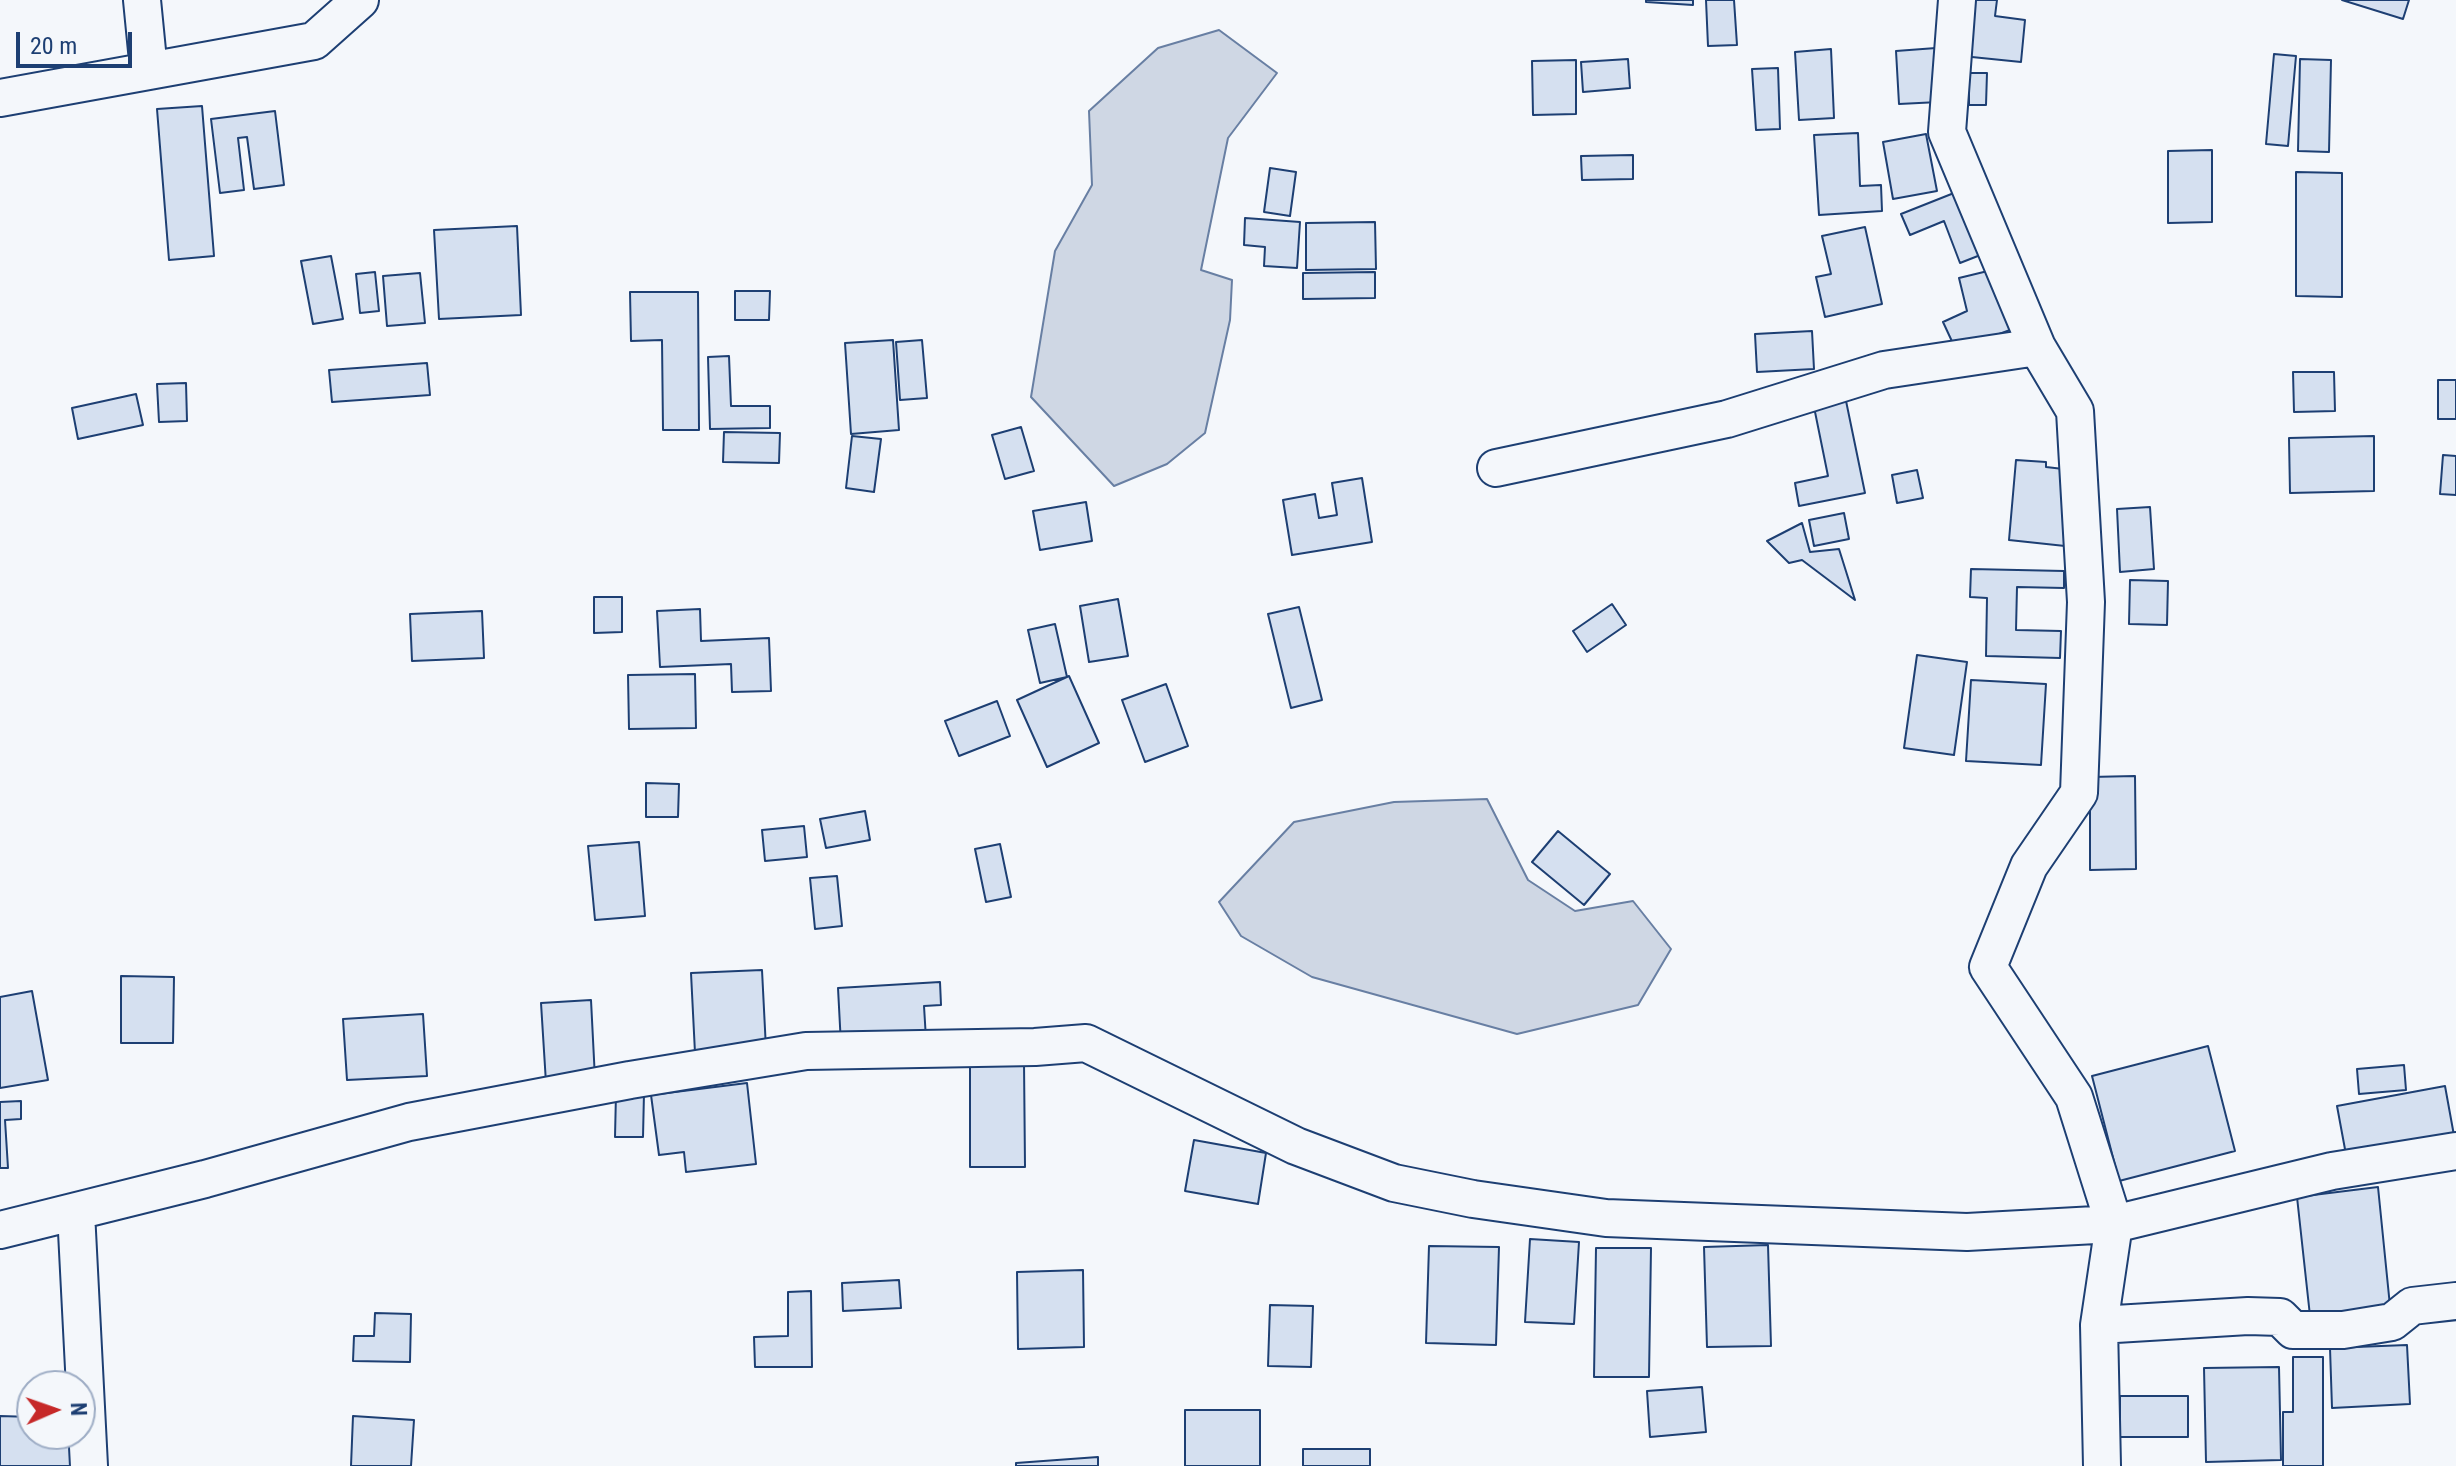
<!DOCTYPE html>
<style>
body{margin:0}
#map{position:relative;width:2456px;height:1466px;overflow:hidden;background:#f4f7fb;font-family:"Roboto Condensed",sans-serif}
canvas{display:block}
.north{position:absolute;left:16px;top:1370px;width:80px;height:80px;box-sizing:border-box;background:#f4f7fb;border:2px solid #9eadc5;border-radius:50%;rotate:88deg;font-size:22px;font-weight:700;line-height:32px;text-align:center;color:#1d3f73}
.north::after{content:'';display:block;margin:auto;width:28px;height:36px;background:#c62828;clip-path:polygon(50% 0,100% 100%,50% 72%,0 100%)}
.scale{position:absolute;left:16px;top:32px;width:116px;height:36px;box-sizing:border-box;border:4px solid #1d3f73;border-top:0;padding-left:10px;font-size:24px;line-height:28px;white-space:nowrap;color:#1d3f73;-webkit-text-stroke:6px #f4f7fb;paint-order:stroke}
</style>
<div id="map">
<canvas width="2456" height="1466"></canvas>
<div class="north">N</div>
<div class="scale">20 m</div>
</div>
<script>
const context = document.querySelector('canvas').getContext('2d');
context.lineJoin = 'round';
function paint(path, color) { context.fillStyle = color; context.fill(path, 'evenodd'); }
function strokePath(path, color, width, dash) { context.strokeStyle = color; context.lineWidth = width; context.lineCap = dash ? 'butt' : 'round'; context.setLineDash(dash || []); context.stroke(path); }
const water = new Path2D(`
 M1219,30L1277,73L1228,138L1201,270L1232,280L1230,320L1205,433L1167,464L1114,486L1031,397L1055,251L1092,185L1089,111L1158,48Z
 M1487,799L1528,880L1575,911L1633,901L1671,949L1638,1005L1517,1034L1312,977L1241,936L1219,902L1294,822L1394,802Z`);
paint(water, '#cfd7e4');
strokePath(water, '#687fa3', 2);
const building = new Path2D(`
 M1646,0H1693V5L1646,2Z
 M1706,0H1734L1737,45L1708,46Z
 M1968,0H1997L1995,16L2025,20L2021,62L1962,56Z
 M2342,0H2409L2403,19Z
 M1936,48L1939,102L1899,104L1896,51Z
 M1831,49L1834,118L1799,120L1795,52Z
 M2274,54L2296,56L2288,146L2266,144Z
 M1628,59L1630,88L1583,92L1581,62Z
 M2300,59L2331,60L2329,152L2298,151Z
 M1576,60V114L1533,115L1532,61Z
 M1778,68L1780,129L1756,130L1752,69Z
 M1969,73H1987L1986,105H1969Z
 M202,106L214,256L169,260L157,109Z
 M275,111L284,185L254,189L247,137L238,138L244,190L220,193L211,119Z
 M1858,133L1860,186L1881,185L1882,211L1819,215L1814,135Z
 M1926,134L1937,191L1893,199L1883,142Z
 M2212,150V222L2168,223V151Z
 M1633,155V179L1582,180L1581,156Z
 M1270,168L1296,172L1290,216L1264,212Z
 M2296,172L2342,173V297L2296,296Z
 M1959,191L1983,254L1960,263L1944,221L1910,235L1901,214Z
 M1245,218L1300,222L1297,268L1264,266L1265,247L1244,245Z
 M1375,222L1376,269L1306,270V223Z
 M517,226L521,315L439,319L434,230Z
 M1865,227L1882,304L1825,317L1816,277L1831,274L1822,236Z
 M331,256L343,319L313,324L301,261Z
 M1992,270L2010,330L1956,350L1943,322L1967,311L1959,278Z
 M375,272L379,311L360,313L356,274Z
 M1375,272V298L1303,299V273Z
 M420,273L425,323L387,326L383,276Z
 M735,291H770L769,320H735Z
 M630,292H698L699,430H663L662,340L631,341Z
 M1812,331L1814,369L1757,372L1755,334Z
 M893,340L899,430L851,434L845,343Z
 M922,340L927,398L900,400L896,342Z
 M729,356L731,406H770V428L710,429L708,357Z
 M427,363L430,395L332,402L329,370Z
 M2293,372H2334L2335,411L2294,412Z
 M2438,380H2456V419H2438Z
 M186,383L187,421L159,422L157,384Z
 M136,394L143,425L78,439L72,408Z
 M1845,396L1865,493L1799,506L1795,483L1828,476L1813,402Z
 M1021,427L1034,471L1005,479L992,435Z
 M724,432L780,433L779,463L723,462Z
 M852,436L881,439L874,492L846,488Z
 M2374,436V491L2290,493L2289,438Z
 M2443,455L2456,456V495L2440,494Z
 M2016,460L2046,462V467L2072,470L2065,546L2009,540Z
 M1917,470L1923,498L1897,503L1892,475Z
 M1362,478L1372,542L1292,555L1283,500L1315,494L1319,518L1337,515L1332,483Z
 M1086,502L1092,541L1040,550L1033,511Z
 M2150,507L2154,569L2120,572L2117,509Z
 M1844,513L1849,539L1814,546L1809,520Z
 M1802,523L1810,552L1839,549L1855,600L1802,560L1789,563L1767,541Z
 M1971,569L2064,571V588L2017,587L2016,630L2061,631L2060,658L1986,656L1987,598L1970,597Z
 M2130,580L2168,581L2167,625L2129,624Z
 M594,597H622V632L594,633Z
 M1118,599L1128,656L1089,662L1080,606Z
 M1612,604L1626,625L1587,652L1573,631Z
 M1299,607L1322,700L1291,708L1268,614Z
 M700,609L701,641L769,638L771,691L732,692L731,664L660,667L657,611Z
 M482,611L484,658L412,661L410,614Z
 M1055,624L1067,677L1040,683L1028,630Z
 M1917,655L1967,662L1954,755L1904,748Z
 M695,674L696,728L629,729L628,675Z
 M1069,676L1099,743L1047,767L1017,700Z
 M1971,680L2046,684L2041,765L1966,761Z
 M1166,684L1188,746L1145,762L1122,700Z
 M997,701L1010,736L959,756L945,721Z
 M2135,776L2136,869L2090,870V777Z
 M646,783L679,784L678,817H646Z
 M865,811L870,840L826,848L820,819Z
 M804,826L807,857L765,861L762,830Z
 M1558,831L1610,874L1584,905L1532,862Z
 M639,842L645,916L595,920L588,846Z
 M1000,844L1011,897L986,902L975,849Z
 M837,876L842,926L815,929L810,878Z
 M762,970L766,1049L695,1053L691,973Z
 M121,976L174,977L173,1043H121Z
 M940,982L941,1005L924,1006L926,1039L841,1045L838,988Z
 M32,991L48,1080L0,1088V997Z
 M591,1000L595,1079L546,1083L541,1003Z
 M423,1014L427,1076L347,1080L343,1019Z
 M2208,1046L2235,1151L2119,1181L2092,1076Z
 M1024,1062L1025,1167H970V1063Z
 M2404,1065L2406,1090L2359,1094L2357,1069Z
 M747,1083L756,1164L686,1172L684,1152L659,1155L651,1095Z
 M2445,1086L2455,1141L2347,1160L2337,1106Z
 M616,1093H644L643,1137H615Z
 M21,1101V1119L5,1120L8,1168H0V1102Z
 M1194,1140L1266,1153L1258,1204L1185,1191Z
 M2378,1187L2391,1316L2311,1325L2297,1197Z
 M1530,1239L1579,1242L1574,1324L1525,1322Z
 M1768,1245L1771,1346L1707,1347L1704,1247Z
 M1429,1246L1499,1247L1496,1345L1426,1343Z
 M1596,1248H1651L1649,1377H1594Z
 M1083,1270L1084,1347L1018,1349L1017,1272Z
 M899,1280L901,1308L843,1311L842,1283Z
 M811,1291L812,1367H755L754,1337L788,1336V1292Z
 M1270,1305L1313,1306L1311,1367L1268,1366Z
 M375,1313L411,1314L410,1362L353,1361L354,1336H374Z
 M2407,1345L2410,1404L2332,1408L2330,1348Z
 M2293,1357H2323V1466H2283V1412H2293Z
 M2279,1367L2281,1460L2206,1462L2204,1368Z
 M1702,1387L1706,1432L1650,1437L1647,1391Z
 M2120,1396H2188V1437H2120Z
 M1185,1410H1260V1466H1185Z
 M0,1416L32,1417V1434H71L70,1466H0Z
 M353,1416L414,1420L411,1466H351Z
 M1303,1449H1370V1466H1303Z
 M1098,1457V1466H1016V1463Z`);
paint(building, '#d5e0f0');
strokePath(building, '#1d3f73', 2);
const minor = new Path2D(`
 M142,0L149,71
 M1957,0L1947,132L2037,347L2075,411L2086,602L2079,793L2029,866L1988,967L2074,1097L2114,1224L2099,1325L2102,1466
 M0,98L314,41L360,0
 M1496,468L1727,419L1884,370L2037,347
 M76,1212L89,1466
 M0,1230L205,1179L409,1122L630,1080L806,1051L1035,1047L1086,1043L1296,1146L1394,1183L1473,1199L1606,1218L1967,1232L2114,1224L2332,1171L2456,1151
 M2099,1325L2248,1316L2280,1317L2293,1330H2343L2392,1322L2412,1306L2456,1301`);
strokePath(minor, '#1d3f73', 40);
strokePath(minor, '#f4f7fb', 36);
</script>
